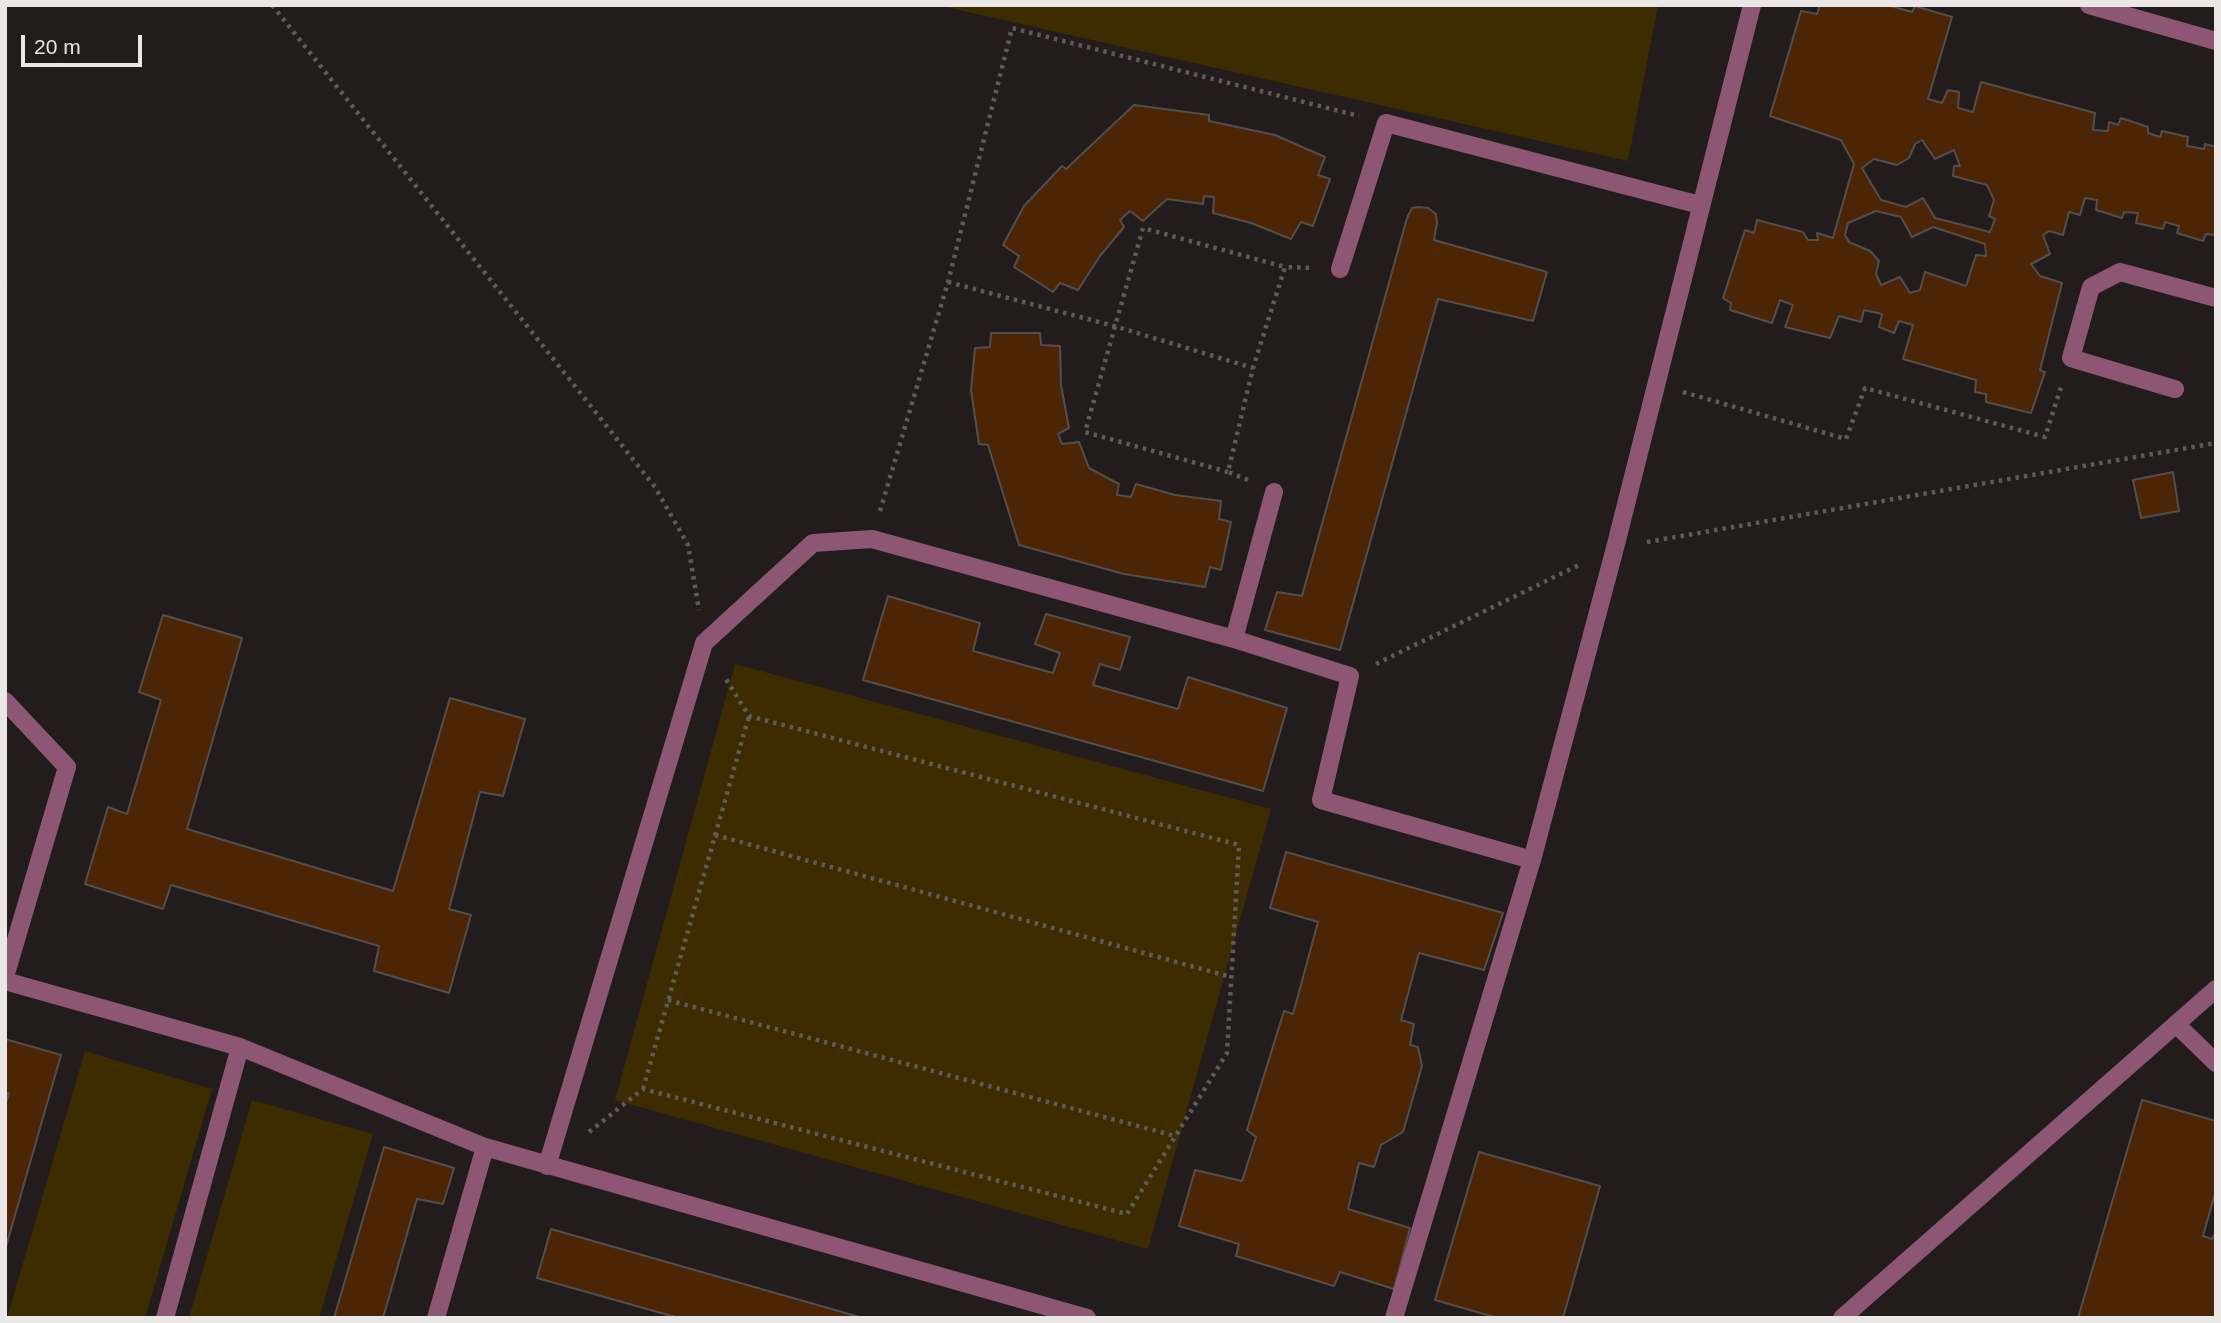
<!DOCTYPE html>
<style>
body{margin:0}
#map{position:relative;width:2221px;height:1323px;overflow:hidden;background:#221d1c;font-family:Arial,sans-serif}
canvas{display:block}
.frame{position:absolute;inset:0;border:7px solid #ebe7e7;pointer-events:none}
.scale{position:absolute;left:21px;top:35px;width:121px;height:32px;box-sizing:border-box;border:4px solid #ebe7e7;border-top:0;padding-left:9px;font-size:21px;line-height:24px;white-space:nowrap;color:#ebe7e7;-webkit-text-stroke:5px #221d1c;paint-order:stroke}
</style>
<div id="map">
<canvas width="2221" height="1323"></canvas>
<div class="frame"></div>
<div class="scale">20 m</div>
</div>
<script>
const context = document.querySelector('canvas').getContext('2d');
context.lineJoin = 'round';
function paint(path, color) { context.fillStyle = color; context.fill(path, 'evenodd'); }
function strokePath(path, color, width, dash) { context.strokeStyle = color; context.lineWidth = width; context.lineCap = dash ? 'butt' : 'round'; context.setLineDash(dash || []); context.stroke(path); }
paint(new Path2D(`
 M937,5H1658L1628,161Z
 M735,664L1271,809L1148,1249L615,1100Z
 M85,1051L212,1089L145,1318H7Z
 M252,1100L373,1134L319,1318H189Z`), '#3c2c00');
const building = new Path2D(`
 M1820,5H1887L1912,12L1915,6L1952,17L1928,99L1942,103L1948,90L1959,92L1958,108L1973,112L1981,82L2095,113L2093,130L2108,131L2109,122L2118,125L2121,118L2148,127V133L2160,137L2162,131L2188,137L2187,146L2204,149L2205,144L2216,147V235L2206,234L2203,241L2177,233L2179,226L2165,222L2163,229L2136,223L2138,213L2124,212L2122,218L2096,210L2097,200L2085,198L2080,215L2069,212L2063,235L2049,231L2043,235L2050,254L2031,264L2040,276L2062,283L2040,370L2045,372L2031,413L1986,402V394L1975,392L1976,380L1903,359L1913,325L1899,321L1894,333L1879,327L1882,314L1864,310L1861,322L1839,316L1830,338L1785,327L1793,305L1780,300L1772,323L1730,310L1731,303L1723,298L1745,230L1754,233L1757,220L1803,232L1808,240H1818L1817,233L1833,238L1854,164L1841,140L1770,116L1801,11L1817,14ZM1922,140L1935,159L1954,150L1960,166H1954L1953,176L1987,185L1994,200L1989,216L1995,219L1990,232L1935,218L1923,198L1906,207L1881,200L1862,168L1874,159L1897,165L1909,158L1915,144ZM1876,211L1901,217L1912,237L1933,227L1985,244L1986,256L1976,255L1966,286L1925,272L1920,290L1910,293L1900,277L1881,285L1876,274L1879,261L1870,251L1849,242L1845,235L1848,223Z
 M1134,105L1209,115V121L1275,135L1325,157L1318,175L1330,179L1313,226L1301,222L1291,239L1251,223L1213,213L1214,197L1204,196L1203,204L1167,199L1143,221L1130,211L1120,220L1124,227L1100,256L1078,290L1060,283L1053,292L1014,267L1019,256L1003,245L1024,206L1062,166L1066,169Z
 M1418,207L1428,208L1436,214L1437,223L1434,240L1547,272L1533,321L1438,299L1340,650L1265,630L1277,592L1302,596L1407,218L1412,208Z
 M991,333H1040L1041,345L1060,346L1061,385L1069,428L1058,434L1062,444L1079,442L1089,468L1119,484L1117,495L1131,497L1136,484L1175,495L1221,501L1219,519L1231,522L1221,570L1210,567L1205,587L1124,574L1019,545L988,445L979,444L971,390L975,348L990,347Z
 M2173,472L2179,511L2141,518L2133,480Z
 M888,596L980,623L973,651L1053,673L1060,653L1035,644L1046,614L1130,637L1120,670L1100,664L1093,685L1178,709L1188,677L1287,708L1263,791L863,680Z
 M163,615L242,638L187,829L393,891L450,698L525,719L503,796L480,792L449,909L471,915L449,993L374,971L379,946L171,885L163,909L85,884L108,807L127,814L161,700L139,692Z
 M1286,852L1503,913L1484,970L1419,953L1401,1020L1414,1024L1410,1045L1418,1047L1422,1066L1403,1132L1381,1145L1374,1167L1359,1163L1348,1209L1410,1228L1394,1289L1340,1272L1334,1286L1236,1256L1239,1244L1179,1226L1195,1170L1242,1181L1256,1137L1247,1130L1284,1011L1293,1014L1318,922L1270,908Z
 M5,1039L61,1055L5,1250V1106L9,1093H5Z
 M2142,1100L2216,1121V1190L2203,1236L2212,1239L2216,1232V1318H2078Z
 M384,1147L454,1168L443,1204L417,1199L383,1318H334Z
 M1479,1152L1600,1186L1563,1318H1498L1435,1300Z
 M551,1229L863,1318H679L537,1278Z`);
paint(building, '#4b2505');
strokePath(building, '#534e4b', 2);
strokePath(new Path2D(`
 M272,5L655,487L688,545L699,610
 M948,282L1114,326L1253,368
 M5,284V285
 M1683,392L1846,439L1865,388L2045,437L2061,387
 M1228,472L1085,432L1143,228L1285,267
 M1248,480L1228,472L1253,368L1285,267L1312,268
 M880,511L948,282L1012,28L1359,116
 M1647,542L2216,443
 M1376,664L1579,565
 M715,835L1231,977
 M668,1000L1175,1136
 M643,1089L749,716
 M589,1132L643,1089L1127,1214L1227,1053L1239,845L749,716L724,676`), '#5f5a59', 4.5, [3.5, 5]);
strokePath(new Path2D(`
 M2089,5L2216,41
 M1340,269L1386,123L1700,205
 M2175,389L2071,358L2091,287L2120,272L2216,298
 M1234,639L1274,492
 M5,701L67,767L5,977
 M5,981L240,1047
 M2176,1024L2216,1063
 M547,1166L704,643L813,543L872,539L1234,639L1350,676L1321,800L1532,860
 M165,1318L240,1047L485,1147L1087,1318
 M436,1318L485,1147
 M1394,1318L1532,860L1615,548L1752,5
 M1842,1318L2216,989`), '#8d5773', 18);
</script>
